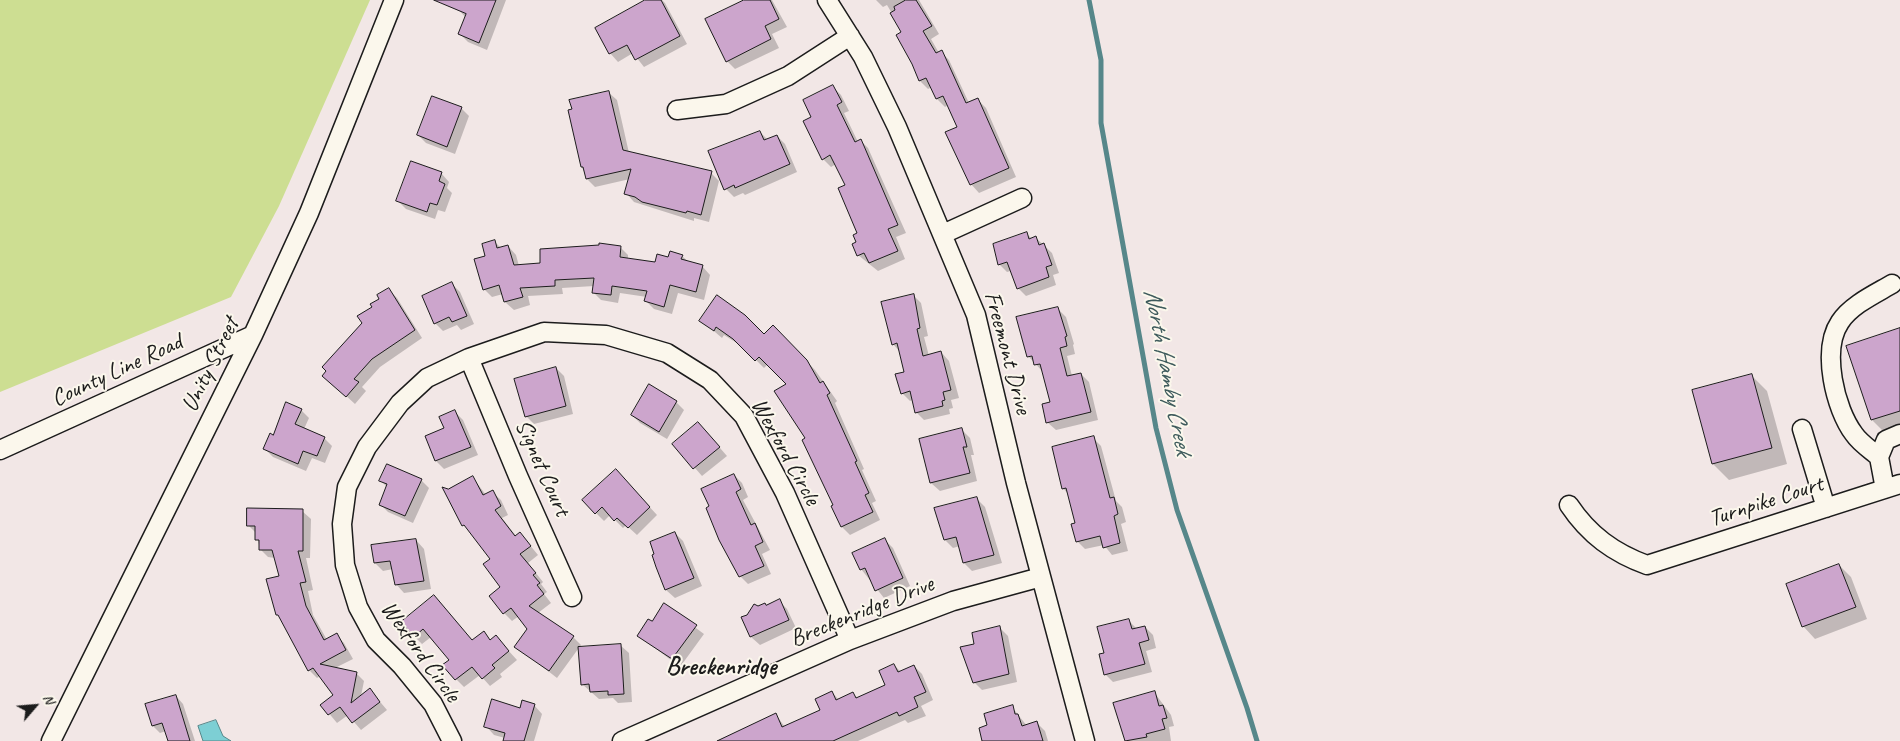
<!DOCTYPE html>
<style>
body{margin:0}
#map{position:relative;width:1900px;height:741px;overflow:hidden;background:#f2e7e6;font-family:Caveat,sans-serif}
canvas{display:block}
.north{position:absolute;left:10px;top:681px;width:50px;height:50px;-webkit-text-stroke:4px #fbf7ec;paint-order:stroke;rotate:63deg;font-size:14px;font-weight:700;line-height:20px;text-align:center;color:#1c1c1c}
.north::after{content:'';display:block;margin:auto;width:18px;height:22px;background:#1c1c1c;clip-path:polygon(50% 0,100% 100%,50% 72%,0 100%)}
</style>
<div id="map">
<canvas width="1900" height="741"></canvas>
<div class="north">N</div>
</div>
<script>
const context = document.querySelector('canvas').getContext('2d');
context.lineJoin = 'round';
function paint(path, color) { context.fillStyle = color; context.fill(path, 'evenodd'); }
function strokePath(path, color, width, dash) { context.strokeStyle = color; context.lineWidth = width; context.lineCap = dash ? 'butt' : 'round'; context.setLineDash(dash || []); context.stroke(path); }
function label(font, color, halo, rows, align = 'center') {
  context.font = font + ' Caveat,sans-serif'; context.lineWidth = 4; context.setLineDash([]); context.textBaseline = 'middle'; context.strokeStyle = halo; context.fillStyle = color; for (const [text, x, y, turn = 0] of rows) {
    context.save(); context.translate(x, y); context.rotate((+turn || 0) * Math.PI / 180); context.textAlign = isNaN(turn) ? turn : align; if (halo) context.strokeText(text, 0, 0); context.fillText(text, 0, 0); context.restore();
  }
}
paint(new Path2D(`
 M0,0H370L279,206L231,297L0,392Z`), '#cdde92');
const water = new Path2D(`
 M216,720L223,736L231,741H203L198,726Z`);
paint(water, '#7dcfd4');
strokePath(water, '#56878a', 1);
paint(new Path2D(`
 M461,0H506L487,50L468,42L460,34L466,18L458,9Z
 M647,0H662L665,3L687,44L644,67L633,53L618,62L610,53L596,28Z
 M747,0H772L787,27L772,34L779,48L735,69L727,61Z
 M876,0H919L939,34L931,39L939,53L941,52L949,60L969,103L978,100L986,108L1016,177L979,193L971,184L958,128L948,105L945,107L937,99L932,87L928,89L920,81L903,32L887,5L883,7Z
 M833,87L841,95L849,111L844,113L858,142L860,140L868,148L906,233L896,237L905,259L878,271L858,255V234L847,186L836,164L831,167L823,159L813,118Z
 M608,92L617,100L629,153L711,173L719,181L709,222L694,218V221L634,202L626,193L630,179L595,187L587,179L582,167Z
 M461,108L469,116L455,154L426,143L418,135Z
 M760,132L768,140L777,136L785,144L797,172L745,195L743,193L734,197L726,189Z
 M441,173L449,182L447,188L452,193L445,212L438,210L435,219L406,209L398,201Z
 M1026,233L1032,239L1036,238L1052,253L1059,273L1053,275L1056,285L1026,296L1018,288L1011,271L1007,272L999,264Z
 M494,241L501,248L508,246L516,255L519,266L542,264L620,247L628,255V259L656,263L682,256L690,263L702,266L710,275L704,300L678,293L672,314L654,309L646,301L647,297L620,293L618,303L601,300L593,292L594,286L562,288L563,294L528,296L530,305L514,310L505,302L503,294L492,297L484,289L487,257Z
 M452,284L460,292L474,324L461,330L457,325L443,331L435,323Z
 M389,290L397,298L422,338L380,367L362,387L366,391L355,404L332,383L363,323Z
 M913,295L921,303L928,336L924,337L929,356L941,352L949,361L959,398L951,400L953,408L949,409L950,414L924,420L916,412L913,400L910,401L902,393L906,373L900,352L893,344Z
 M1057,308L1066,317L1074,344L1073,345L1075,354L1067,356L1072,376L1081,374L1089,382L1098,420L1056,430L1047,422L1051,403L1044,373L1028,356Z
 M701,320L764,336L773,327L815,370L837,401L835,403L864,469L862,470L876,501L872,503L880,520L850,535L842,527L787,384L768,364L764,368L743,347L724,335L722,338Z
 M1900,329V432L1888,436L1872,420L1848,347Z
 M556,368L564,376L573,414L534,424L526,416Z
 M1751,375L1767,391L1787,464L1729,480L1713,464Z
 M676,402L684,410L667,439L640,423L632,415Z
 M301,410L309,418L304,429L324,438L332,446L325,463L312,458L306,471L273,457L265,449L273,436Z
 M455,412L463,420L478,455L444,469L436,461L426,437L445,429Z
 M962,430L970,438L974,455H971L977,481L940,491L931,483L921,440Z
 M706,432L727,456L702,476L674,444Z
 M1093,438L1101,446L1116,501L1122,507L1126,522L1121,524L1128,551L1112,555L1104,545L1085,549L1077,541L1076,524L1068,494L1063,488Z
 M734,475L742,483L748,497L743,500L770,550L762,554L771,574L748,584L740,576L711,507Z
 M473,478L486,495L492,492L501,500L508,515L502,518L516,536L520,533L538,555L528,563L543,582L541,584L547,592L544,594L551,603L538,613L573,637L581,645L557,678L516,646L529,628L519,616L512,621L504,613L502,588L492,559L464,525L445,489L448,491Z
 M624,479L657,515L637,535L626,525L623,528L610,515L604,521L596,513Z
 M421,480L429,488L413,523L388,512L380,504L387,487L381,481Z
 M977,499L985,507L1002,563L972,571L964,563L960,546L953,548L945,540Z
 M302,511L311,519L310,558H306L313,590L308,591L313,615L327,640L336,635L344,643L353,659L335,668L356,673L364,681L361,696L370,690L387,710L361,730L348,715L337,723L322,705L334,695L320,676L317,678L309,670L282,620L277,614L281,577L275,558L268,557L260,549L256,533L248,525Z
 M675,533L683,541L702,586L675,598L666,590L657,566Z
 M416,540L424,549L431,589L404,593L396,584L393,569L383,571L375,563Z
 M885,540L893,548L910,586L884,598L861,569Z
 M1839,565L1851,577L1867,619L1815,639L1803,626Z
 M434,596L473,641L484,633L491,641L496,637L517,660L500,674L502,677L490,686L480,675L464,687L456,679L451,660L431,637L422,644L414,636Z
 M779,601L787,609L796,628L760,645L751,637L743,618L758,607L767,606Z
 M665,605L704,634L680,667L638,635L652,623Z
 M1129,621L1137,629L1145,627L1153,635L1156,648L1146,651L1152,672L1113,682L1105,674V654Z
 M1000,628L1008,636L1017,682L982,690L974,682L976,645Z
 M620,645L629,653L632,702L618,703L613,698L599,699L582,684Z
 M894,665L901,672L914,666L922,674L933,700L921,706L926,716L908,723L905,720L858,741H716L776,715L785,727L821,711L832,692L839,700L853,694L858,698L887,685Z
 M1154,692L1171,715L1174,726L1169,727L1171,741H1126L1114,703Z
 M176,696L183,704L195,741H169L166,731L160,733L153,726Z
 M534,705L542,714L534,741H504L505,738L494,735L486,726L521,709Z
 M1012,707L1027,726L1037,723L1045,731L1048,741H986L989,726Z`), '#0003');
strokePath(new Path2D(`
 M1089,0L1101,60V123L1156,428L1177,510L1247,708L1257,741`), '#56878a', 5);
const building = new Path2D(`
 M434,0H496L479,43L458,34L466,14Z
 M645,0H661L680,36L635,60L627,45L609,54L595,28Z
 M744,0H770L779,19L765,26L771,39L726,62L705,19Z
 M906,0H916L932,26L923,31L936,53L942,50L966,103L978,98L1009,168L970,185L945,132L957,127L943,96L936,99L926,78L919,81L912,64L896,35L901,32L890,13L895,10L894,7Z
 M833,85L842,102L837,105L855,142L861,139L898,225L888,229L898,251L869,263L864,253L857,256L852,244L856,242L853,235L857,233L838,188L845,185L830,155L822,160L803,121L811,117L803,100Z
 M609,91L623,150L712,171L701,215L687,211L686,213L642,202L635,197L624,194L631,169L586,179L583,167H581L568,110L572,109L569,100Z
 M432,96L462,107L447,147L417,135Z
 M760,131L764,140L777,135L790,164L735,188L734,185L724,190L708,151Z
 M411,161L442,172L439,181L445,184L437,205L430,203L427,212L396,201Z
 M1027,232L1029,239L1036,236L1039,245L1044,243L1052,265L1046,267L1049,277L1017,289L1007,262L998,265L993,244Z
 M495,240L497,248L508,245L514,265L540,263V249L599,245V243L621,246L620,257L655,262L657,254L668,257L670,251L683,255L681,259L703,265L696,292L670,285L664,307L644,301L647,291L612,286L611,295L592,293L594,278L555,280V286L520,288L523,297L504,302L499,285L483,290L474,259L485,256L482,244Z
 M452,282L467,316L452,322L449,317L434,324L422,296Z
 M389,288L415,330L372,359L354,379L359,382L346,397L322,376L326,371L322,367L362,323L357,316L372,307L370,304L379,299L377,295Z
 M914,294L920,328L917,329L923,356L941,351L951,390L943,392L945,400L942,401L943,406L915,413L910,391L901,394L895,374L904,372L897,343L892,345L881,302Z
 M717,295L745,315L764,334L773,325L807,360L820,383L823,381L830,393L827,395L857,461L855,462L869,493L865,495L873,512L841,527L831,506L833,505L802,440L805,438L774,391L786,384L759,357L755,361L733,339L716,327L714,331L699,321Z
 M1058,307L1067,336L1065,337L1067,346L1060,348L1067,376L1081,373L1091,412L1046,423L1042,404L1050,402L1040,364L1034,365L1032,356L1027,357L1016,317Z
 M1900,328V411L1871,420L1846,346Z
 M556,367L566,406L525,417L514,379Z
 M1752,374L1772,448L1712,464L1692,390Z
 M649,384L677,401L659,432L631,415Z
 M286,402L302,409L295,424L325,437L317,456L303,451L298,464L263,449L270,433L273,435Z
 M455,410L471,447L435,461L425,436L444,428L439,417Z
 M698,422L720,447L693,469L672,444Z
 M962,428L967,447H963L970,473L930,483L919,439Z
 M1094,436L1110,498L1114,497L1118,514L1114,516L1120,543L1103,548L1100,536L1076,542L1071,524L1075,523L1066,488L1062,489L1052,447Z
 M387,464L422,479L405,516L379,505L387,484L379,481Z
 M616,469L650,507L628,528L617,518L614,521L602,507L595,514L582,500Z
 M734,474L741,489L736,492L751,525L755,523L763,542L755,546L764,566L739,577L719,540L706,508L709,506L701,489Z
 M473,476L483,495L493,490L501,506L495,510L515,536L520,532L531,546L520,554L536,573L533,575L540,583L537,585L544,594L529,606L574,636L549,671L514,647L527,629L511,608L503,614L489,596L500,587L483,564L490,559L464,525L462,526L442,487L448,489Z
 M977,497L994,555L963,563L956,537L944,540L934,508Z
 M247,508L303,509V551H298L306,582L300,583L306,606L324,640L337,633L346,650L320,664L357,672L351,703L370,688L380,702L352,723L340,707L328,715L320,705L333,695L313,668L308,671L278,615H276L266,579L279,576L272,550H259V540H255V526H247Z
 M675,532L694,578L665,590L656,567L652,555L654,554L650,542Z
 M885,538L903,578L875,591L865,568L860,570L852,553Z
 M416,539L424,581L395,585L390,561L374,563L371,545Z
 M1839,564L1856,607L1802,627L1786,584Z
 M434,595L472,640L484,631L490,640L496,635L509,651L492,665L495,668L482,679L472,667L455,680L442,665L449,660L423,629L414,637L401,622Z
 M780,599L789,620L750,637L741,617L747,615L754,604L758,606L765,603L766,605Z
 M664,603L697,625L672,659L637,636L648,619L652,621Z
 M1129,619L1132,629L1145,626L1149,640L1139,643L1145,664L1104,675L1099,654L1104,653L1097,627Z
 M1000,626L1009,674L973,683L960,647L974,644L972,633Z
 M621,644L624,694L608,695V691L590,692L589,684L581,685L578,647Z
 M894,664L898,672L914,665L926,692L914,697L918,707L899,716L897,712L833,741H717L776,713L782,727L820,710L815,699L832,691L836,700L853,692L856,698L885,685L879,671Z
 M1155,691L1159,706L1163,705L1167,718L1162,719L1165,729L1146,734L1147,737L1125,741L1113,703Z
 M176,695L190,741H168L162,723L152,726L145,704Z
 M492,699L520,708L522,700L535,704L524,741H503L505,733L484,727Z
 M1013,705L1015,714H1018L1022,726L1037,721L1043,741H982L979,728L987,725L984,714Z`);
paint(building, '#cca5cc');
strokePath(building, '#1c1c1c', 1);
const minor = new Path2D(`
 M827,0L863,57L897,127L976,315L1016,483L1085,741
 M677,110L726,104L788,76L850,36
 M943,234L1022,198
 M469,358L518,476L572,597
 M1802,429L1826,508
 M0,450L253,335
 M1879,457C1871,450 1860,443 1854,434C1835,409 1821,350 1840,322C1851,305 1875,294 1892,284
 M1885,489L1879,457L1886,440L1900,434
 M1569,505C1589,535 1614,553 1647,565L1900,484
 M51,741L253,335L309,213L394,0
 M452,741L433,704L402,666L376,640L358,607L345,565L342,524L347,487L367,447L400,403L427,378L469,358L544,332L606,335L667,353L710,380L744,416L785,493L850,640
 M622,741L850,640L953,601L1041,577`);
strokePath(minor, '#1c1c1c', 21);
strokePath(minor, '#fbf7ec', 18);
label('24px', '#1c1c1c', '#fbf7ec', [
 ["Freemont Drive",1007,353,75],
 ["Unity Street",211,365,-64],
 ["County Line Road",117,371,-25],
 ["Wexford Circle",785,452,61],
 ["Signet Court",542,468,66],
 ["Turnpike Court",1766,502,-18],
 ["Breckenridge Drive",862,612,-22],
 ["Wexford Circle",420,652,54]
]);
label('italic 25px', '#3e5b5c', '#fbf7ec', [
 ["North Hamby Creek",1167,372,79]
]);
label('bold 25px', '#1c1c1c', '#fbf7ec', [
 ["Breckenridge",721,667]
]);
</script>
